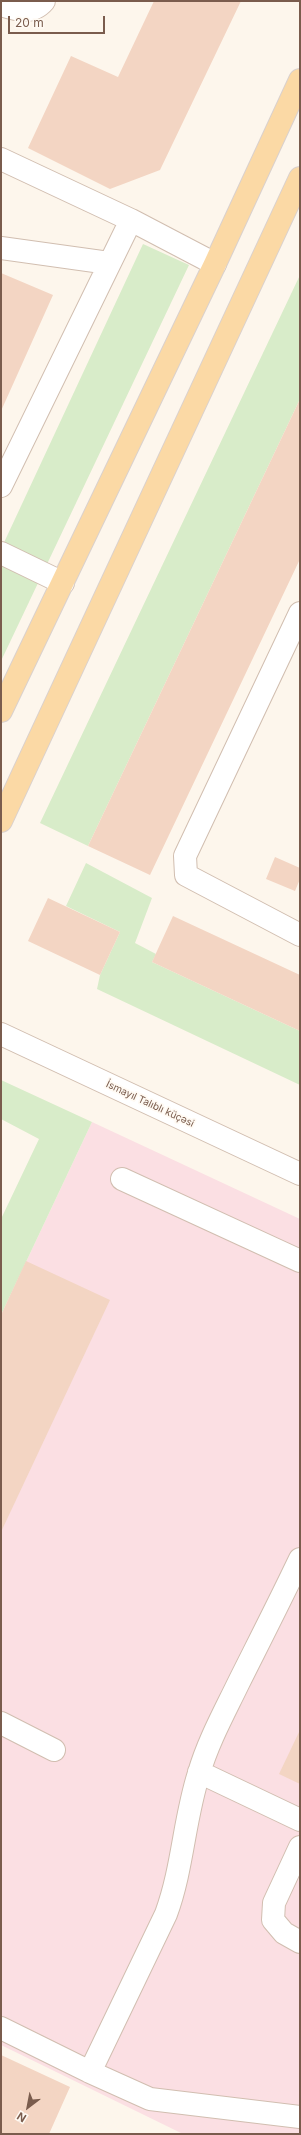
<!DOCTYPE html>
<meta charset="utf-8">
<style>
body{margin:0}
#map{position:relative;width:301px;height:2135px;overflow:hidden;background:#fdf6ec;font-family:Inter,sans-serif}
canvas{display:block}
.frame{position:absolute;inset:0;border:2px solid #7a5c4d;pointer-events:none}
.north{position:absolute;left:8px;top:2087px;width:40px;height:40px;-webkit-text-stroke:3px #fffaf3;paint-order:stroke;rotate:212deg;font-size:11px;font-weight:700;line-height:16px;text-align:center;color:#7a5c4d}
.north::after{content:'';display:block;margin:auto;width:14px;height:18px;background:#7a5c4d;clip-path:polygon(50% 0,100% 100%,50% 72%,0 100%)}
.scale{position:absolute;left:8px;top:16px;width:97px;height:18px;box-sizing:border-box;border:2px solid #7a5c4d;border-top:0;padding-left:5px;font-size:12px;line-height:14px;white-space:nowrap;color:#7a5c4d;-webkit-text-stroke:3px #fffaf3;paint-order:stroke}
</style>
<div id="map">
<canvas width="301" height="2135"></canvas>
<div class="frame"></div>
<div class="north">N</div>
<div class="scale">20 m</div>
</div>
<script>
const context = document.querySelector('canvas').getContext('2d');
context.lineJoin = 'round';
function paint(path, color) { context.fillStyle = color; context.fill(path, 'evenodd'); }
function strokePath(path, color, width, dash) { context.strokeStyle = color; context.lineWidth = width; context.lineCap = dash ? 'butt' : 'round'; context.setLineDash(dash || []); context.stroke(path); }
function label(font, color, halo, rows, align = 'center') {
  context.font = font + ' Inter,sans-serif'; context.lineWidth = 3.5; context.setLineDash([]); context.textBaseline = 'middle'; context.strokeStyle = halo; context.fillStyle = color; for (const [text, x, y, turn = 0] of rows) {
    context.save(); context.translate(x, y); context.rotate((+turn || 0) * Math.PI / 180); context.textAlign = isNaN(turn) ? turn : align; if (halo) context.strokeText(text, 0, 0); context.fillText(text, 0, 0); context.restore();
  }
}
paint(new Path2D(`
 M92,1122L300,1219V2134H183L1,2045V1315Z`), '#fbdfe3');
paint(new Path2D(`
 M143,244L189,265L1,661V549Z
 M300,275V399L88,846L40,823Z
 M86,863L152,898L135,943L156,954L152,962L300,1031V1085L97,989L100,975L120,932L66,906Z
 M1,1080L92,1122L1,1315V1219L39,1139L1,1119Z`), '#d8ecc9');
paint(new Path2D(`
 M154,1H241L160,170L110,189L28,148L71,56L118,77Z
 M1,273L53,295L1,411Z
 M300,399V559L150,875L88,846Z
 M275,857L300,868V879L295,891L266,879Z
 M48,898L120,932L100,975L28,941Z
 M173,916L300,975V1031L152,962Z
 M26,1261L110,1300L1,1532V1315Z
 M300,1730V1784L279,1774Z
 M1,2055L70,2087L49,2134H1Z`), '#f3d5c3');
const minor = new Path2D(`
 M1,5C16,10 32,15 44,1
 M1,159L131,220L215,264
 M1,248L109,263
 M1,486L131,220
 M1,553L63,583
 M300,613L185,856L186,875L300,935
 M1,1034L300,1174
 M122,1179L300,1261
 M300,1559C280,1601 259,1642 238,1684C224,1713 208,1742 199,1773C184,1819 183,1868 166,1914L90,2072L150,2099L300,2117
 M1,1723L54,1750
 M199,1772L300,1820
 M300,1847L274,1903L273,1920L284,1933L300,1942
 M1,2028L90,2072`);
const major = new Path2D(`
 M1,711L215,264L300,80
 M1,821L300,178`);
strokePath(minor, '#d1beb0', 24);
strokePath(major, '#dad1cd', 24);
strokePath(minor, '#fff', 22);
strokePath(major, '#fbd9a5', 22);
label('10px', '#7a5c4d', '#fffaf3', [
 ["İsmayıl Talıblı küçəsi",150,1104,25]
]);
</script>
